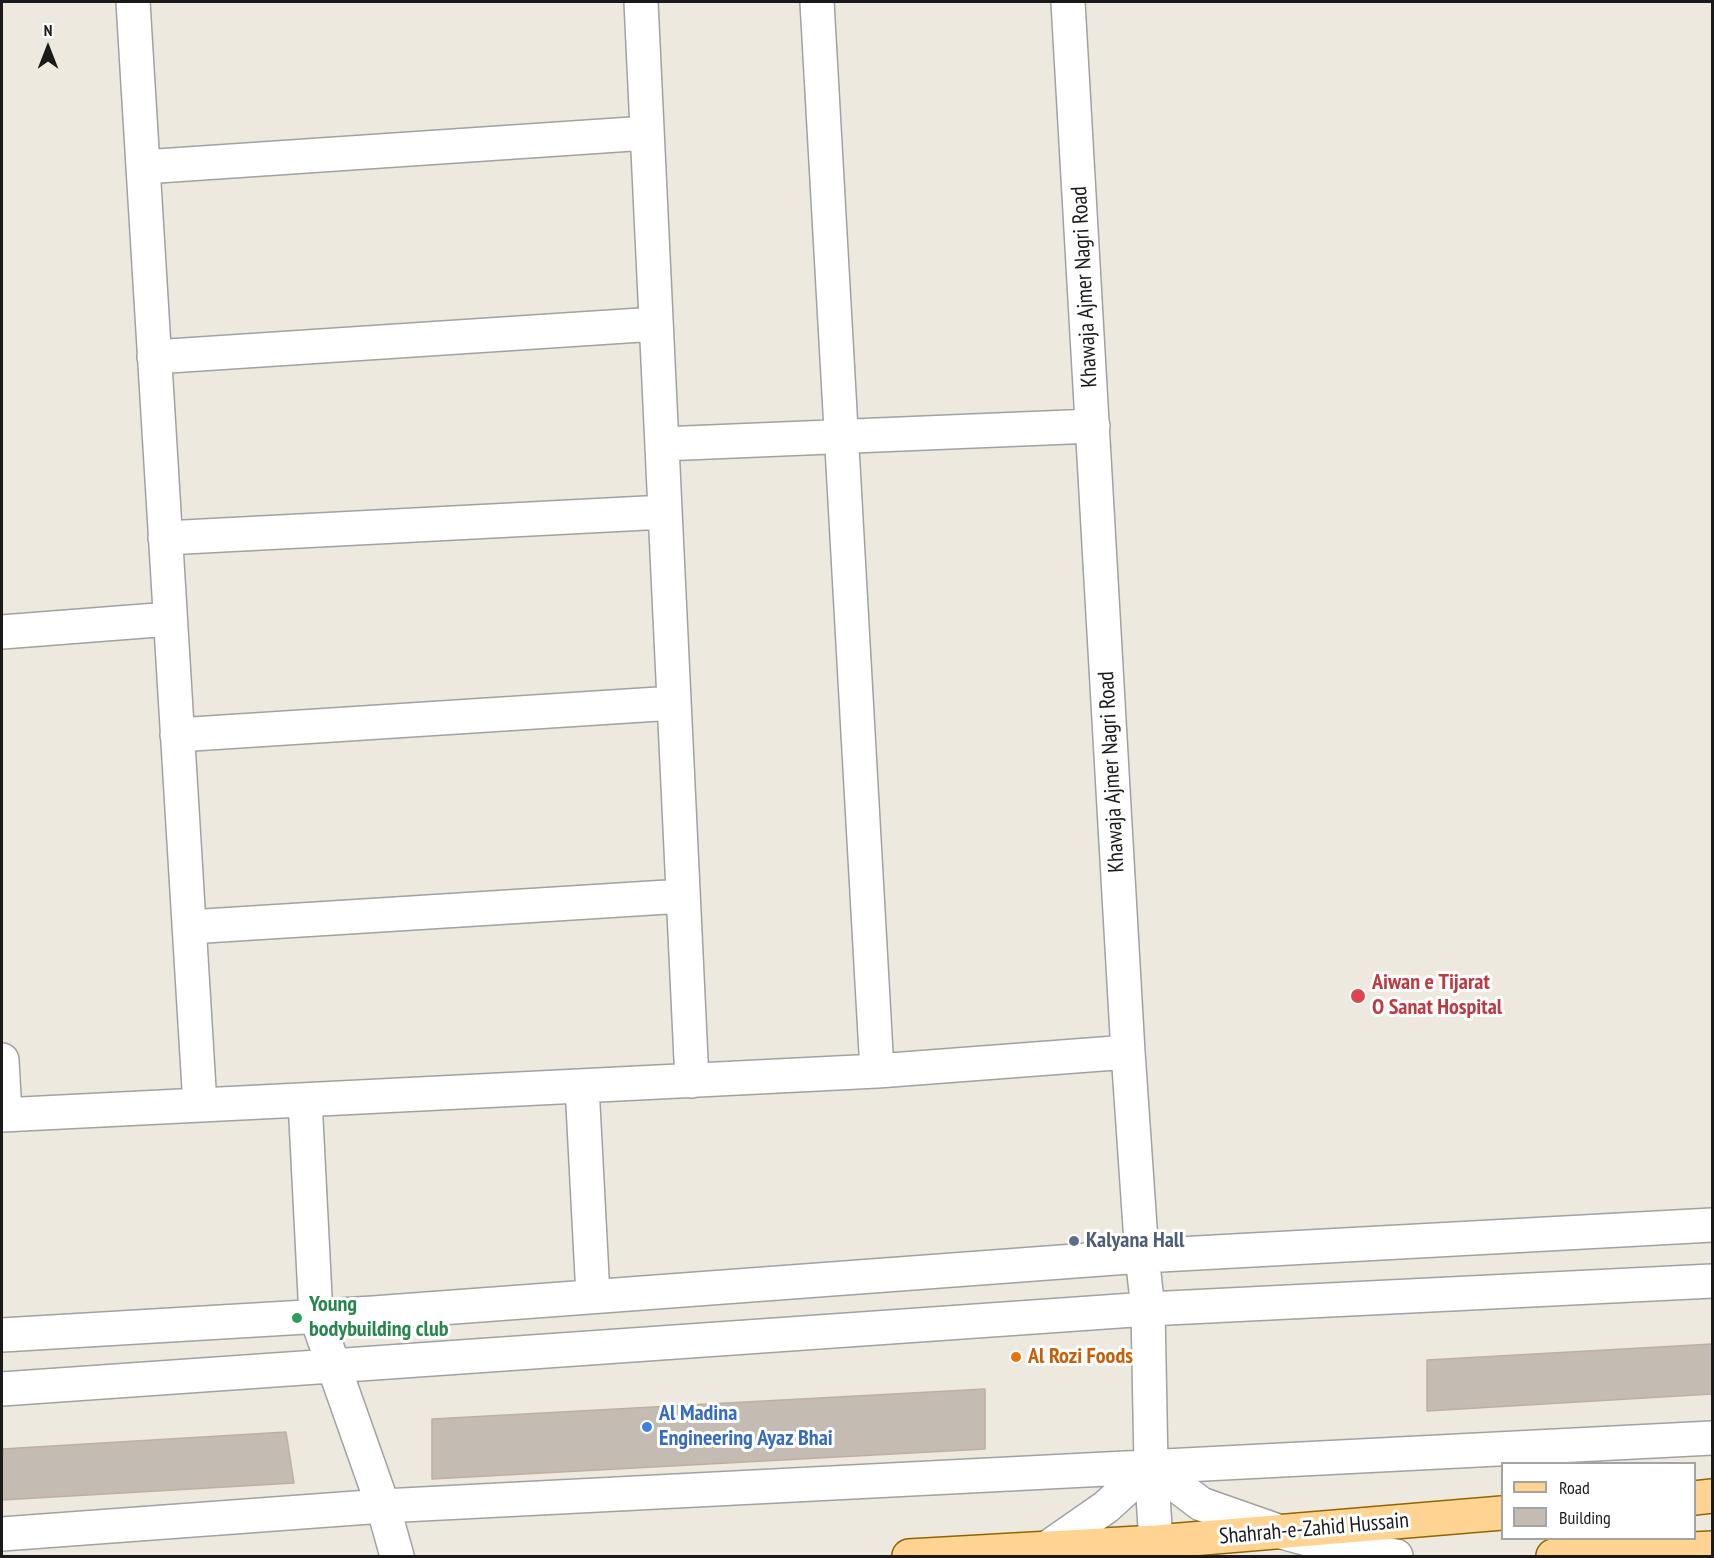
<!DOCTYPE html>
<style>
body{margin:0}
#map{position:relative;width:1714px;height:1558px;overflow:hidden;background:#ede9df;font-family:"PT Sans Narrow",sans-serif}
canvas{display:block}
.frame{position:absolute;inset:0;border:3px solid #1a1a1a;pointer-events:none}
.legend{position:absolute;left:1501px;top:1462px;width:195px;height:78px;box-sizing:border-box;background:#fff;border:2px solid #a3a3a3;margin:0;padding:8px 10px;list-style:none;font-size:18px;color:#1a1a1a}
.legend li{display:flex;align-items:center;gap:12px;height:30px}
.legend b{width:30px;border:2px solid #a3a3a3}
.north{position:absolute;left:18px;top:18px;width:60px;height:60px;-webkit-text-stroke:4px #fff;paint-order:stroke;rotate:0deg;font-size:16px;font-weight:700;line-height:24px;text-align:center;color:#1a1a1a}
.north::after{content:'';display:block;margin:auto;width:21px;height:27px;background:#1a1a1a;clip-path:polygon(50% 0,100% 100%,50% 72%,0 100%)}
</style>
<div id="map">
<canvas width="1714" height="1558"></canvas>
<div class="frame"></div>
<ul class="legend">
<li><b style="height:8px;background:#ffd392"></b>Road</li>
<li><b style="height:16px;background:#c4bbb2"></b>Building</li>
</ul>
<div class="north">N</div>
</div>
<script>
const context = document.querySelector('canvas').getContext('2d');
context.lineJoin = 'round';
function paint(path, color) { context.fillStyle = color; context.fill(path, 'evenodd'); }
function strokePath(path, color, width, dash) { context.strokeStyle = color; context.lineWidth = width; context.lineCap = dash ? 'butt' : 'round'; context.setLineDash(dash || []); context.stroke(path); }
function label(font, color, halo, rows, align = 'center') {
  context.font = font + ' "PT Sans Narrow",sans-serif'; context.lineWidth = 6; context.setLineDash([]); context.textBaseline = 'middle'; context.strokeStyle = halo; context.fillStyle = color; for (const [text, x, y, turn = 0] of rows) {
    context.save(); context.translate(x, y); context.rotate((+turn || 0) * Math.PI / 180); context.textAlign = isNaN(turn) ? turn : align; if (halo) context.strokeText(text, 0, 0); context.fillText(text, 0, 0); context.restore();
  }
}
const building = new Path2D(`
 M1712,1344V1394L1427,1411V1360Z
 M985,1389V1449L432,1479V1419Z
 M286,1432L294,1483L2,1500V1449Z`);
paint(building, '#c4bbb2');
strokePath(building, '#bfafa1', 1.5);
const minor = new Path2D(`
 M133,2L200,1105
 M641,2L692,1081
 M817,2L877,1071
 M1068,2L1128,1052L1142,1256L1148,1309L1151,1466L1156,1542
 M143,167L647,133
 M154,357L656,324
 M662,444L1093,426
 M165,538L665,512
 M2,632L170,619
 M177,735L674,703
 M189,927L683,896
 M2,1060L5,1115
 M582,1086L593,1296
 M305,1100L316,1316L383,1506L397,1556
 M2,1115L877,1071L1128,1052
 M2,1335L373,1313L1142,1256L1712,1225
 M2,1389L1148,1309L1712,1281
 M1151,1466L1201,1504L1278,1531L1322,1543L1396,1556
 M2,1534L383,1506L1712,1438
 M1037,1555L1106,1507L1151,1466`);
const major = new Path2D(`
 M1694,1498L1712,1496
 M909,1556L1156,1542L1502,1513
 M1553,1556L1712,1548`);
strokePath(minor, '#a1a1a1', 36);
strokePath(major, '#916600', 36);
strokePath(minor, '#fff', 33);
strokePath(major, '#ffd392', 33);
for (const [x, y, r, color] of [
 [1358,996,8,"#e0444e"],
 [1074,1241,6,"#5c6f8a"],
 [297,1318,6,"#2e9e5b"],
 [1016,1357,6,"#e8710a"],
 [647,1427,6,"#3f7fe0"]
]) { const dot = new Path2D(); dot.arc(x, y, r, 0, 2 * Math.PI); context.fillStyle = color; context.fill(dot); strokePath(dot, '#fff', 2); }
label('22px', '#1a1a1a', '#fff', [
 ["Khawaja Ajmer Nagri Road",1085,287,-93],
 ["Khawaja Ajmer Nagri Road",1112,772,-93],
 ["Shahrah-e-Zahid Hussain",1314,1529,-5]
]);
label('bold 22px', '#be3a42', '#fff', [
 ["Aiwan e Tijarat",1372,983],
 ["O Sanat Hospital",1372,1008]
], 'left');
label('bold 22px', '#4e5e75', '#fff', [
 ["Kalyana Hall",1086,1241]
], 'left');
label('bold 22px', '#27864d', '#fff', [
 ["Young",309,1305],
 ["bodybuilding club",309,1330]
], 'left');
label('bold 22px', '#c56008', '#fff', [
 ["Al Rozi Foods",1028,1357]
], 'left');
label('bold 22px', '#366cbe', '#fff', [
 ["Al Madina",659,1414],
 ["Engineering Ayaz Bhai",659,1439]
], 'left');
</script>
